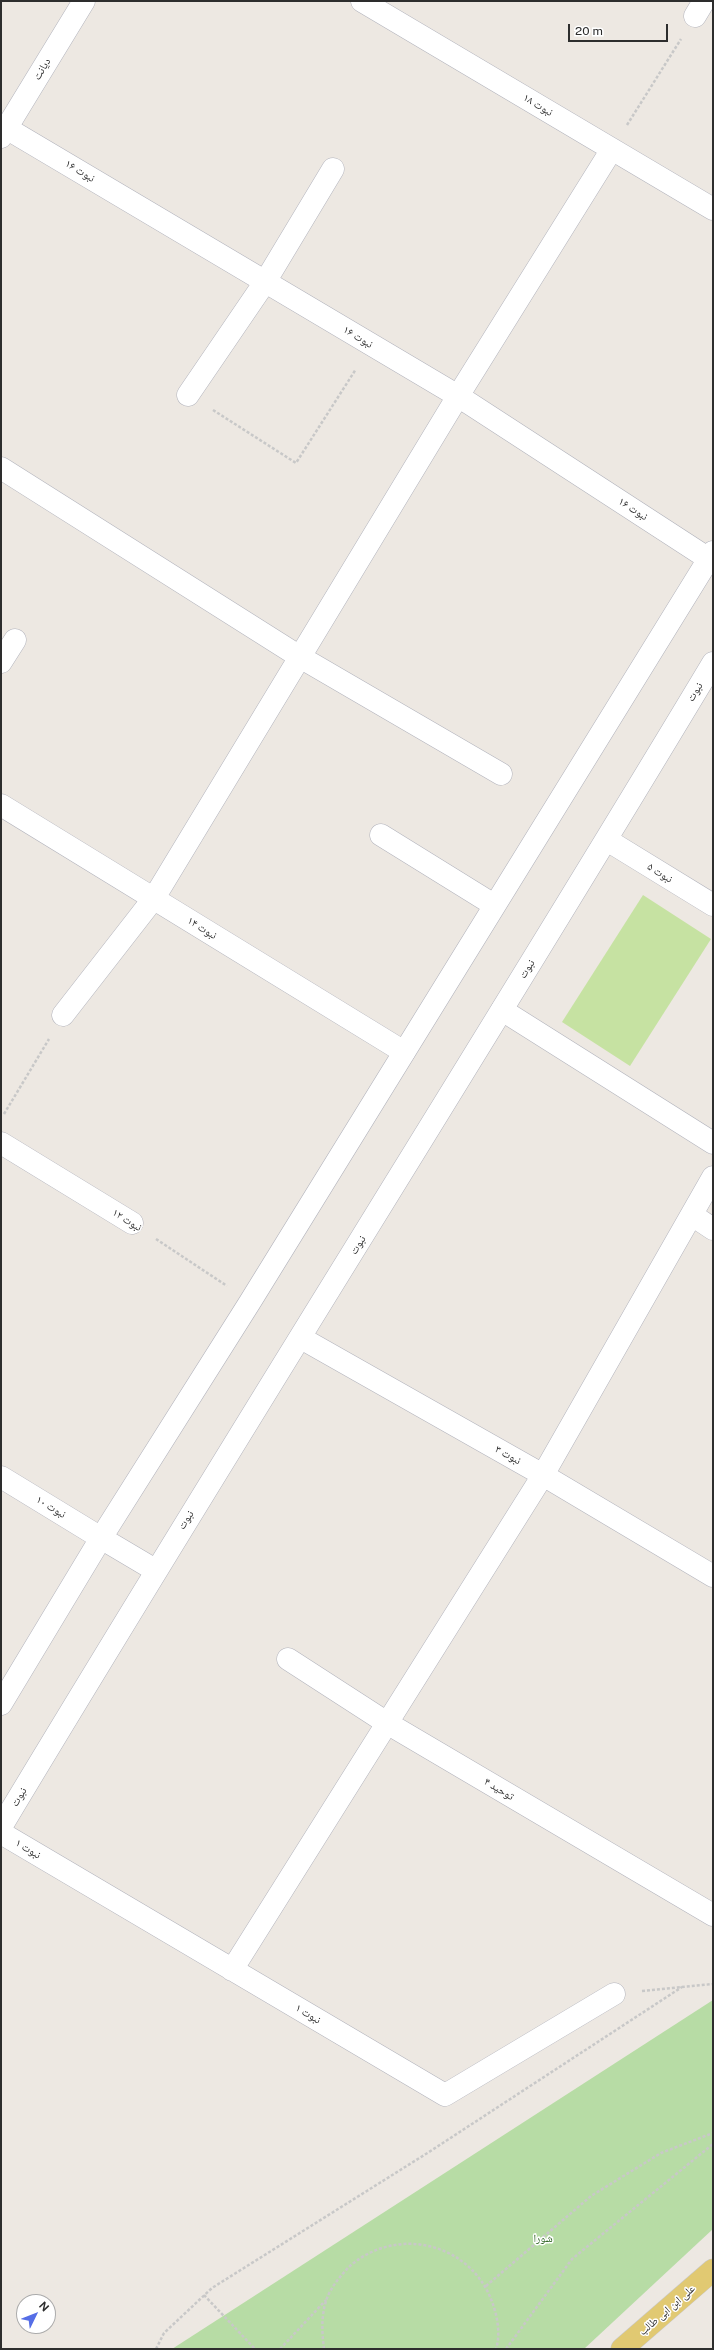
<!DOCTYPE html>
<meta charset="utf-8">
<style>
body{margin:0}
#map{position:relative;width:714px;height:2350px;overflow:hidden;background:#ede8e2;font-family:"Public Sans",sans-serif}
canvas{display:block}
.frame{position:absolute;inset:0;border:2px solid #2d2d2d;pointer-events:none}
.north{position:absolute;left:16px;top:2294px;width:40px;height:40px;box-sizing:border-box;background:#fff;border:1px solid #ababab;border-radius:50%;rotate:47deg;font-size:11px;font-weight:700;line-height:16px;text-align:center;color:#2d2d2d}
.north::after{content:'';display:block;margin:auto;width:14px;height:18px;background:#566ee6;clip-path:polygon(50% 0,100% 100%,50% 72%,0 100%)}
.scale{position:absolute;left:568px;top:24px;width:100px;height:18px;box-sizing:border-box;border:2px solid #2d2d2d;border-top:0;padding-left:5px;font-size:12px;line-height:14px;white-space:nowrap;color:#2d2d2d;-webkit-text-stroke:3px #fff;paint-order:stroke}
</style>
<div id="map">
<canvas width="714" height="2350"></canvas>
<div class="frame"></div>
<div class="north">N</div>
<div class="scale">20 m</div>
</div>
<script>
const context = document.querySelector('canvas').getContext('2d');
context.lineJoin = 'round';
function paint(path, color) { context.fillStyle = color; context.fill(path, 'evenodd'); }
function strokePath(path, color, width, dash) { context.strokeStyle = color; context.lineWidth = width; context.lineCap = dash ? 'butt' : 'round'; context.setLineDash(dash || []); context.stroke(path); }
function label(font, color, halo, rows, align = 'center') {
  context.font = font + ' "Public Sans","Noto Naskh Arabic",sans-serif'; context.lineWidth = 3; context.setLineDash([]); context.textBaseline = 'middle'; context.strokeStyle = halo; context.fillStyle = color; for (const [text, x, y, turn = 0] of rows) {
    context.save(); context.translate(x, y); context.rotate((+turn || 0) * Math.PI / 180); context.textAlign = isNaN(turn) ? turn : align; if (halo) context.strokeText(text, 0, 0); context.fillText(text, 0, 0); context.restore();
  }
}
paint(new Path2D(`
 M713,2000V2229L584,2349H172Z`), '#b7dca5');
paint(new Path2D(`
 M643,895L711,939L630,1066L562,1022Z`), '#c6e2a2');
const minor = new Path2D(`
 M362,1L713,209
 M695,16L704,1
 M1,125L458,396L709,559
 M188,395L265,282L333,169
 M1,468L300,657L501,774
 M1,662L15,640
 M1,805L404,1052
 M381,835L494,905
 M607,840L713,905
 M502,1010L713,1143
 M63,1015L154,898L458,396L612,149
 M1,1143L132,1223
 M692,1215L713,1229
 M301,1338L543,1475L713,1576
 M1,1477L101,1538
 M288,1659L387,1723L713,1915
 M1,1833L445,2095L614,1994
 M232,1970L543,1475L713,1177`);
const tertiary = new Path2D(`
 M1,137L84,1`);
const secondary = new Path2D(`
 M101,1538L155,1570
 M1,1704L101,1538L250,1302L713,552
 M1,1827C235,1437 479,1053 713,663`);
const primary = new Path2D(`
 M622,2349L713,2270`);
strokePath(minor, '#b2b3bc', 23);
strokePath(tertiary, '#b2b3bc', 23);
strokePath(secondary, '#b2b3bc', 23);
strokePath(primary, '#c8c8c8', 23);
strokePath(new Path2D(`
 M627,125L681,39
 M213,410L296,463L356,369
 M4,1114L49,1039
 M156,1239L227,1286
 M642,1991L713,1984
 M486,2286L591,2196L661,2153L713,2133
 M204,2295L255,2349
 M156,2349L164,2333L212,2288L429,2152L682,1987
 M280,2349L326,2300
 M324,2349C322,2333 321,2317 326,2301C330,2288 341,2275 350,2266C396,2226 468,2242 491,2299C497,2314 501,2333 496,2349
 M506,2349L572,2259L713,2144`), '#c8c8c8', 2.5, [3, 2]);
strokePath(minor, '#fff', 22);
strokePath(tertiary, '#fff', 22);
strokePath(secondary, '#fff', 22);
strokePath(primary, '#e1c972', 22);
label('11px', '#2d2d2d', '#fff', [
 ["دیانت",42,69,-59],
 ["نبوت ۱۸",538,105,31],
 ["نبوت ۱۶",80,171,31],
 ["نبوت ۱۶",358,337,31],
 ["نبوت ۱۶",633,509,33],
 ["نبوت",695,692,-59],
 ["نبوت ۵",660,873,32],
 ["نبوت ۱۴",202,928,32],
 ["نبوت",527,969,-58],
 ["نبوت ۱۲",127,1220,32],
 ["نبوت",358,1245,-58],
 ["نبوت ۳",508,1455,29],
 ["نبوت ۱۰",51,1507,31],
 ["نبوت",186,1520,-58],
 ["توحید ۴",499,1789,31],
 ["نبوت",19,1797,-59],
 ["نبوت ۱",28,1849,31],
 ["نبوت ۱",308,2014,31],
 ["علی ابن ابی طالب",667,2310,-41]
]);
label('11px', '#306424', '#fff', [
 ["شورا",543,2239]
]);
</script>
